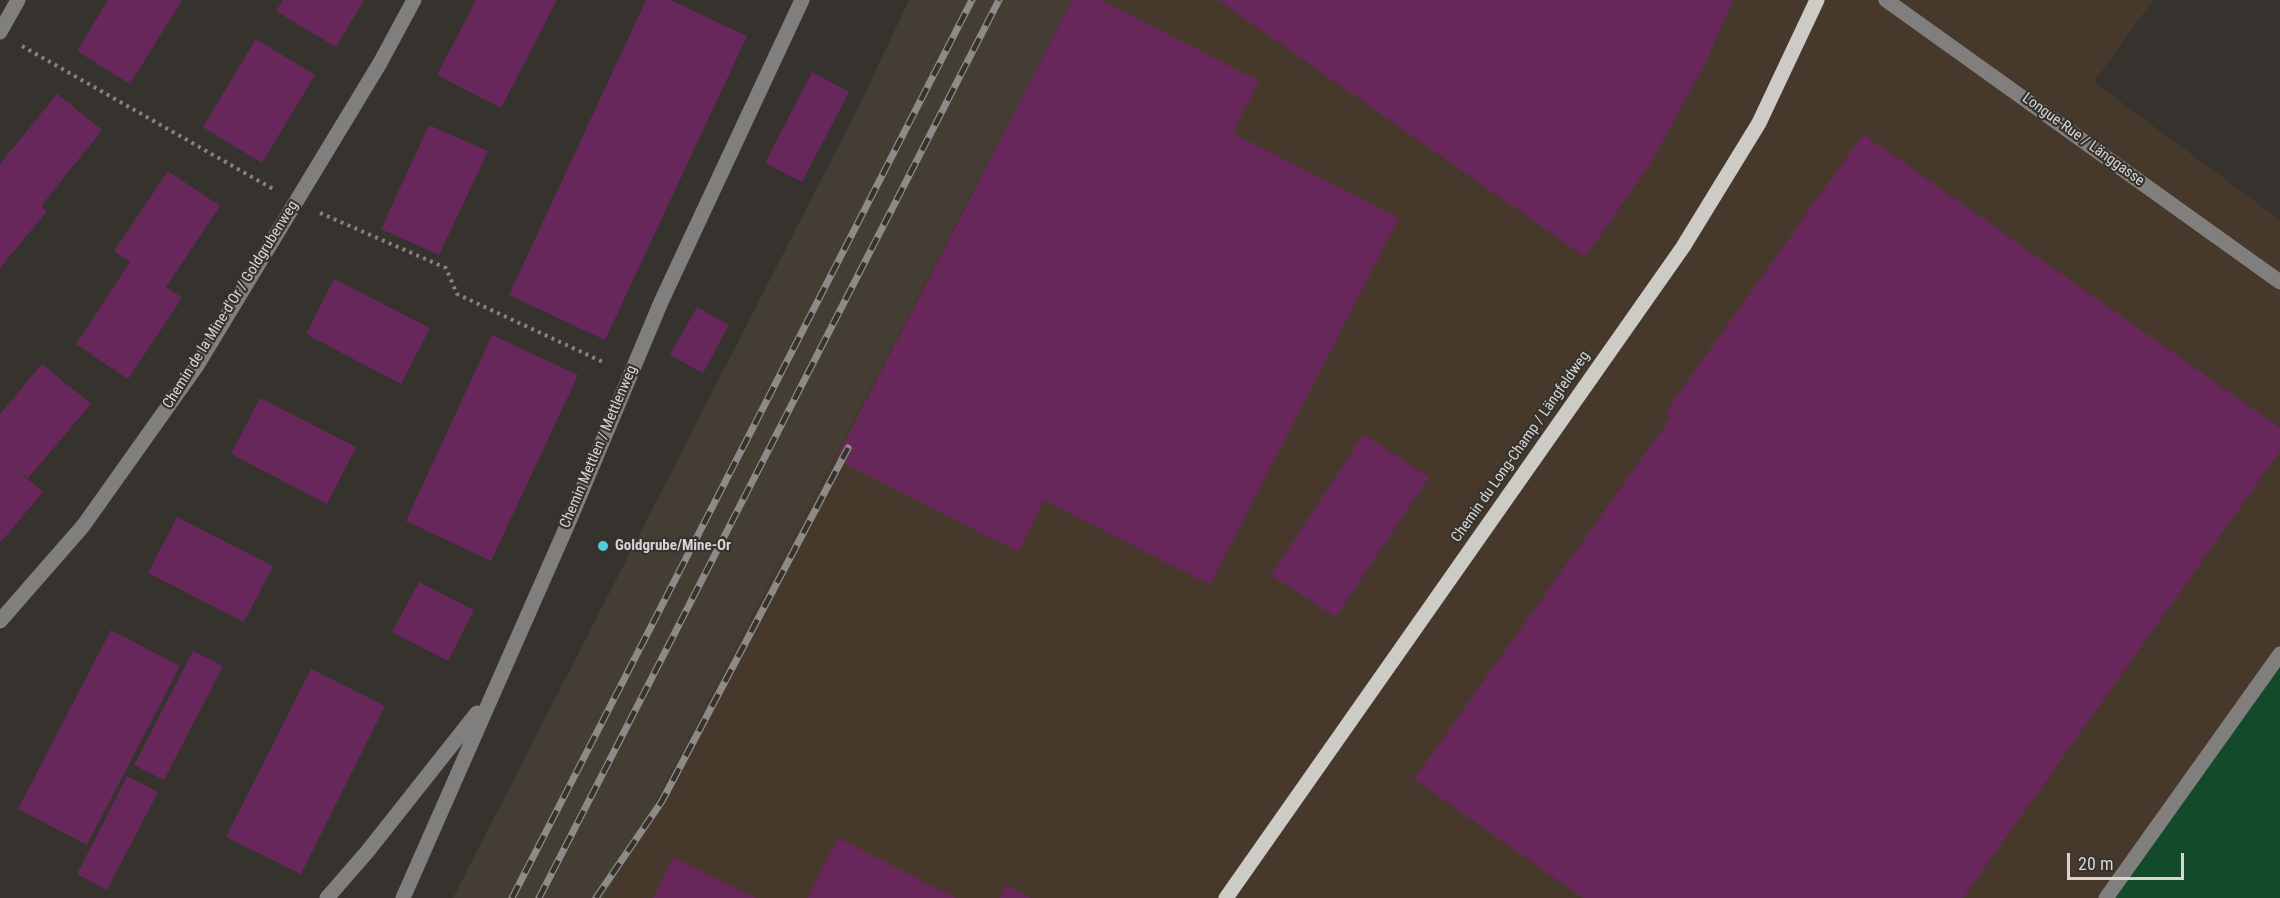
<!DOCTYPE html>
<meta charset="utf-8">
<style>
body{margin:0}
#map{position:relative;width:2280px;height:898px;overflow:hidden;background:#36332f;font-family:"Roboto Condensed",sans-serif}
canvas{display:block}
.scale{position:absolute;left:2067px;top:853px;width:117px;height:27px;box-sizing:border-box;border:3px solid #d7d5d3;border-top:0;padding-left:8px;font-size:18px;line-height:21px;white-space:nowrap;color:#d7d5d3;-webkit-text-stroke:4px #36332f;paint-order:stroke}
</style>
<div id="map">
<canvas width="2280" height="898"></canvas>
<div class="scale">20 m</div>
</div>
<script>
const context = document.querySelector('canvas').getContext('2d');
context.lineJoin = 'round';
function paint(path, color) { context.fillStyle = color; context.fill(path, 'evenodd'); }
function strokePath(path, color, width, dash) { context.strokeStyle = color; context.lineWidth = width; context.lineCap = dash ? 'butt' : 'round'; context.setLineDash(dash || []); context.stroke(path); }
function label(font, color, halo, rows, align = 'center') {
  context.font = font + ' "Roboto Condensed",sans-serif'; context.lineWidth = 4.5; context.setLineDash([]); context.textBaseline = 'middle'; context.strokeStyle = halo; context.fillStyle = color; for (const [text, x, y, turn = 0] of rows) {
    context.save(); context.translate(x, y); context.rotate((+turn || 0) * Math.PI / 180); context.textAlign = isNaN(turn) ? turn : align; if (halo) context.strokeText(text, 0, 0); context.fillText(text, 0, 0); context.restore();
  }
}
paint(new Path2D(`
 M909,0H1072L606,898H453L861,102Z`), '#433d34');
paint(new Path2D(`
 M1072,0H2153L2094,82L2280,220V654L2106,898H606Z`), '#46382a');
paint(new Path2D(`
 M2280,654V898H2106Z`), '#134b2a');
paint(new Path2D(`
 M108,0H182L130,84L77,51Z
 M283,0H364L336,47L276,11Z
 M476,0H557L501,108L437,75Z
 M646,0H670L747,36L605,340L509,295Z
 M1072,0H1101L1259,81L1233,133L1399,218L1210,585L1044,500L1018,552L836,459Z
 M1218,0H1733L1707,60L1649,166L1585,257Z
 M256,39L315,75L262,163L203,127Z
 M812,72L849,92L802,182L765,163Z
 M57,94L102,130L41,206L47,211L0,268V164Z
 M429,125L488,151L439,255L381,229Z
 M1863,134L2280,428V451L1963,898H1583L1414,779L1671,417L1665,413Z
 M168,171L220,206L166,287L182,298L128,379L76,344L130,262L114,251Z
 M334,279L430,328L401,384L306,334Z
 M697,307L729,325L703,373L670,355Z
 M492,335L578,375L491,561L406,521Z
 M42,364L91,404L28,478L2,457L43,492L0,543V414Z
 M260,398L356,447L327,504L231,454Z
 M1364,434L1429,477L1336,617L1271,575Z
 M177,517L273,566L244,622L148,573Z
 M419,582L474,610L448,661L392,632Z
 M111,630L180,666L87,845L18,809Z
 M193,651L223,666L164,780L134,765Z
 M311,669L385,706L301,874L226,837Z
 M127,776L158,792L107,890L77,874Z
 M838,838L956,898H807Z
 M673,857L756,898H653Z
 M1006,885L1031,898H999Z`), '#68275b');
strokePath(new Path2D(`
 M22,46L273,189
 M320,213L446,268L457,294L605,363`), '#868380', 4, [3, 4.5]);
strokePath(new Path2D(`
 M1886,0L2280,282
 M0,32L18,0
 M0,621L83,526L196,367L380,63L414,0
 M327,898L367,852L477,713
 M403,898L570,519L661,302L802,0
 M2106,898L2280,654`), '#807f7d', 15);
strokePath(new Path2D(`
 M1226,898L1683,247L1759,123L1817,0`), '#cdcbc6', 15);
const rail = new Path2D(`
 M512,898L972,0
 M539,898L999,0
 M596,898L662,801L848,448`);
strokePath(rail, '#8d8b88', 7);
strokePath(rail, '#36332f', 4.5, [14]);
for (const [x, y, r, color] of [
 [603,546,6,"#51ccd5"]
]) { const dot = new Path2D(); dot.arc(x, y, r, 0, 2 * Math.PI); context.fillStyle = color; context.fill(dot); strokePath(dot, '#36332f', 2); }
label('15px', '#d7d5d3', '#36332f', [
 ["Longue-Rue / Länggasse",2083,140,36],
 ["Chemin de la Mine-d'Or / Goldgrubenweg",231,305,-58],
 ["Chemin Mettlen / Mettlenweg",599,447,-67],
 ["Chemin du Long-Champ / Längfeldweg",1521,447,-55]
]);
label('bold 15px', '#d7d5d3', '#36332f', [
 ["Goldgrube/Mine-Or",615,546]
], 'left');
</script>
